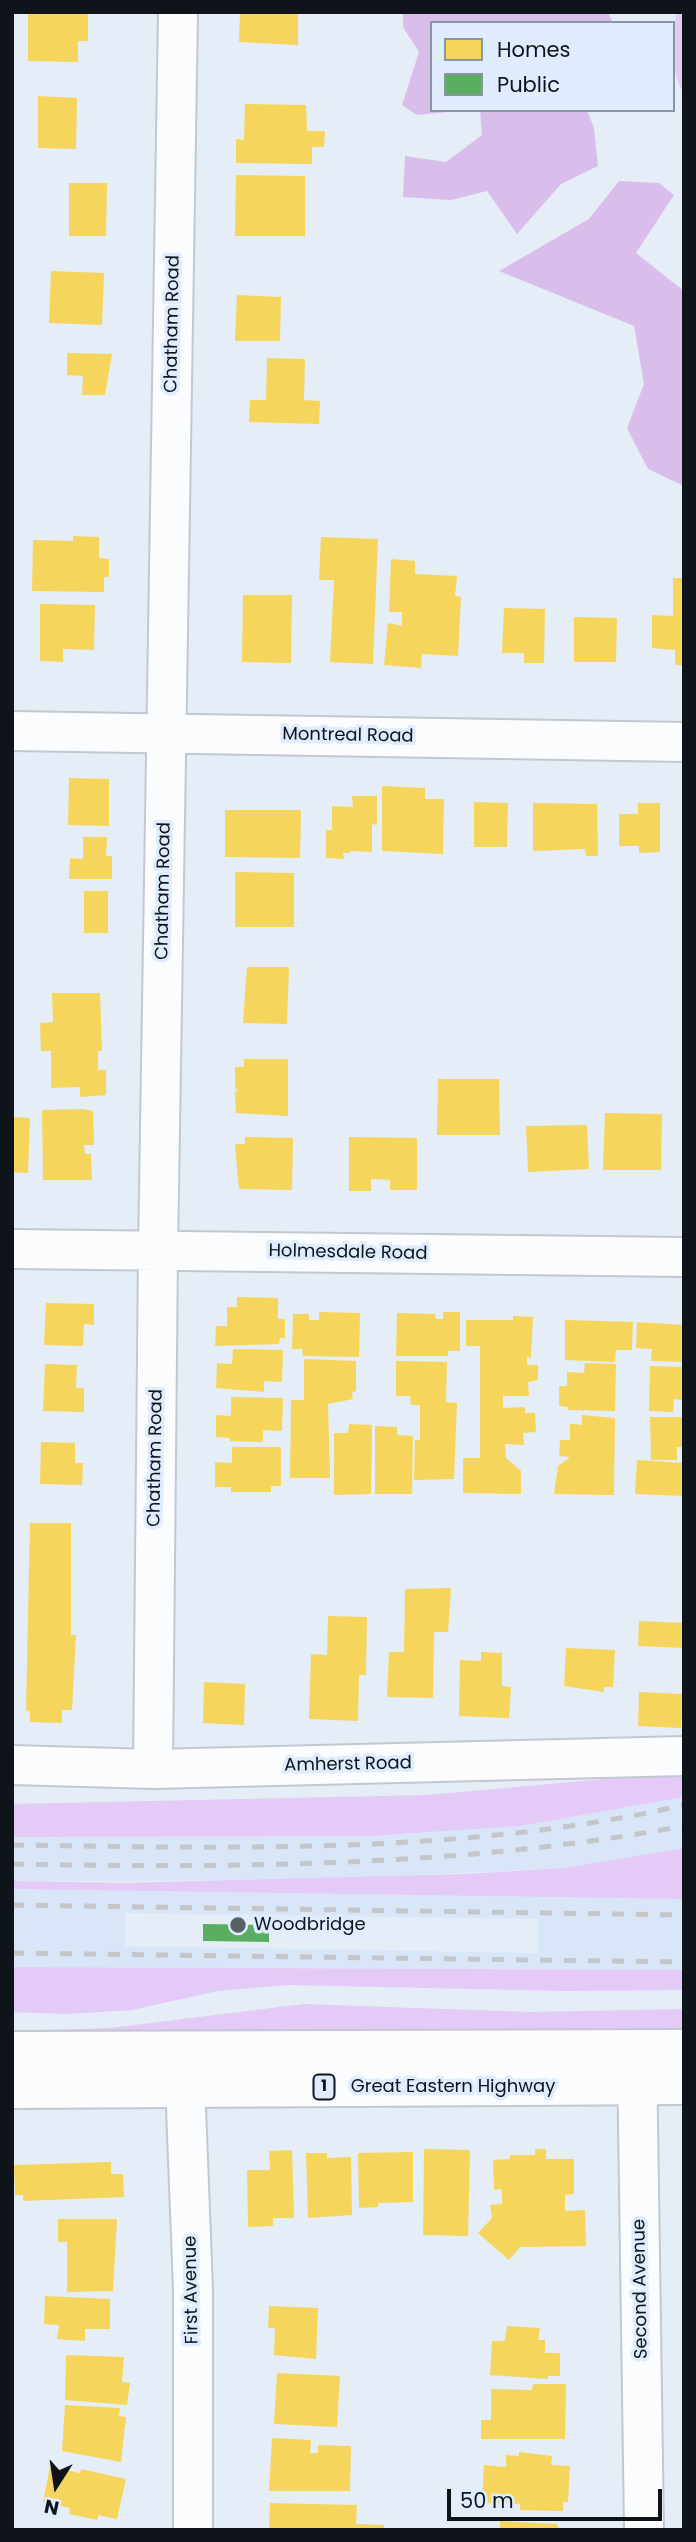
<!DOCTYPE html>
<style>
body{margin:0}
#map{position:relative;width:696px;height:2542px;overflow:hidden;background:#e5edf7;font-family:Poppins,sans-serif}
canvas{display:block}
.frame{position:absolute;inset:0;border:14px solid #0f141a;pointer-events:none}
.legend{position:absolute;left:430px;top:21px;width:245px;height:91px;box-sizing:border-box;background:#deecfe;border:2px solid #8b96a3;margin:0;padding:9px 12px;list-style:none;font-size:21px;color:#0f141a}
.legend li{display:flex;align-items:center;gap:14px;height:35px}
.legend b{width:35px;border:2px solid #8b96a3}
.north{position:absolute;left:21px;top:2451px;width:70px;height:70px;-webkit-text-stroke:5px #deecfe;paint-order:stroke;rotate:192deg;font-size:19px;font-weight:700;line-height:28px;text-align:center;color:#0f141a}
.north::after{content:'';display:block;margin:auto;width:24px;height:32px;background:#0f141a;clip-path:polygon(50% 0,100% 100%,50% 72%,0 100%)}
.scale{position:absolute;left:447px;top:2489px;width:215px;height:32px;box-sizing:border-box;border:4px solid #0f141a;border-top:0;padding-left:9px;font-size:21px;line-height:24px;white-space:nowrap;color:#0f141a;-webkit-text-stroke:5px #deecfe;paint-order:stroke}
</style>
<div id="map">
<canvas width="696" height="2542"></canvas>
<div class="frame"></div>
<ul class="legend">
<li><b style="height:19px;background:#f6d55c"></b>Homes</li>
<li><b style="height:19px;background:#5aae61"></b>Public</li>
</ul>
<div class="north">N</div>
<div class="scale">50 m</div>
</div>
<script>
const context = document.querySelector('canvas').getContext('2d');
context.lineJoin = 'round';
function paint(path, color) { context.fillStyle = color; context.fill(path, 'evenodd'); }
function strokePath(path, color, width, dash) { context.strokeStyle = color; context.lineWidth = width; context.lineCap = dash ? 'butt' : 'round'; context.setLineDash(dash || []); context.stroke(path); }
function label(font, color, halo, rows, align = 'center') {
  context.font = font + ' Poppins,sans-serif'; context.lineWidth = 7; context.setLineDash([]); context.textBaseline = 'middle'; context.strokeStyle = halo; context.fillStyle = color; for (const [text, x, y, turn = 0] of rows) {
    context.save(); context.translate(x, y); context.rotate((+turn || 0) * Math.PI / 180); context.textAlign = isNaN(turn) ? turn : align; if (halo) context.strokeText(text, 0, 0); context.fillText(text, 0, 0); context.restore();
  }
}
paint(new Path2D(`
 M684,1797V1848L563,1868L309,1880L12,1881V1837L371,1836L520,1826Z
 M12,1889L684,1899V1970L12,1967ZM125,1913L538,1919V1953L125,1946Z`), '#d8e6f8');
paint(new Path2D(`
 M677,12H684V94C670,70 671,39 677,12Z
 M684,1772V1797L520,1826L371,1836L12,1837V1804L427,1795Z
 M684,1848V1899L12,1889V1881L125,1883L465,1874L563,1868Z
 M12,1967L684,1970V1990L565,1991L288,1985L218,1991L132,2010L67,2014L12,2012Z
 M304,2004L530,2012L684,2009V2035L12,2038V2031L110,2028Z`), '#e4caf7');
paint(new Path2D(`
 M403,12H608L613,23H432V110H469L417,115L402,105L419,52L403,27Z
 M480,110H587L594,128L598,166L561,184L517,234L487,191L451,200L403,197L405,156L446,162L482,135Z
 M619,181L659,183L674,195L636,253L684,291V486L648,469L627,428L644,384L634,326L499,271L589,219Z`), '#d9beec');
paint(new Path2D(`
 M28,12H88V41H78V62L28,61Z
 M240,12H298V45L239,42Z
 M38,96L77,98L76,149L38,148Z
 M245,104L306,105L307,131H325L324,147H312V164L236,163V139L244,140Z
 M236,175L305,176V236H235Z
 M69,183H107L106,236H69Z
 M51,271L104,273L102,325L49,323Z
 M237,295L281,297L280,341H235Z
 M67,353L112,354L105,395H82L83,376L67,375Z
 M267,358L305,359L304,400L320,401L319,424L249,422L250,400H266Z
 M73,536L99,537V558L109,559V577H104V592L32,591L33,540L73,541Z
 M321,537L378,539L373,664L330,662L334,580H319Z
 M391,559L415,561V574L457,576L455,596L461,597L458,656L422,654L421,668L384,665L388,623L402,626V612H389Z
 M673,578H684V665H675V650L652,648V615L673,616Z
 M243,595H292L291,663L242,662Z
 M40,604L95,605L94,650L63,649V662L40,661Z
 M504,608L545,609L544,663H524V653H502Z
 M574,617L617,618L616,662H574Z
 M69,778L109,779V826L68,825Z
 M382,786L425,788V799H444L443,854L382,851Z
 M352,796H377V825L372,824V852L350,851V853H343L344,859L326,858V830H332V806L353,807Z
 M474,802L508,803L507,847H474Z
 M533,803L597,804L598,856H586L585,849L533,851Z
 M638,803H660V852L639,853V846H619V814H638Z
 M225,810H301L300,858L225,857Z
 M83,837H107L106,856H112V879H69L70,858L83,859Z
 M235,872L294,873V927H235Z
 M84,891H108V933H84Z
 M247,967H289L287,1024L243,1023Z
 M52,993H100L102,1051H98V1070H106V1095L80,1097V1087L51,1088V1051H41L40,1023L53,1022Z
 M244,1059H288V1116L236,1113L235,1091L239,1092L235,1087V1067H244Z
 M438,1079H499L500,1135H437Z
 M83,1109L93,1111L94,1145H84L85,1154H91L92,1180H43L42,1110Z
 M605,1113L662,1114L661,1170H603Z
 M12,1117L30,1118L28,1173L12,1172Z
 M587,1125L589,1169L528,1172L526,1126Z
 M245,1137L293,1138L292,1190L239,1189L235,1144H245Z
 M349,1137L417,1138V1190H390V1180L371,1179V1191H349Z
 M237,1297L278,1298V1319H285V1338H280L279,1344L215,1346L216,1326H227V1307H237Z
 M46,1303L94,1304V1325L84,1324L83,1346L44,1345Z
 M319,1312L360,1313L359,1357L303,1356L302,1349H292L293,1314H309V1320H319Z
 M443,1312H460V1351H448V1356H396L397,1313L435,1314L436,1319H443Z
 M513,1316L533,1317L531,1358L527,1357V1365H538V1380L528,1382L529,1396H503V1408L525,1407V1413H535L536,1432L523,1433L524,1445L505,1444L506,1458L521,1471V1494L463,1493V1458H480V1346H466V1320H513Z
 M565,1320L633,1322L632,1350H616L615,1362L565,1360Z
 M637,1322L684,1325V1362L651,1361L652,1349L636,1348Z
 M233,1349L283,1350L282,1382L264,1381V1392L216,1388L217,1363L232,1364Z
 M304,1359L356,1361V1391L352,1392L353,1399L328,1404L330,1478H290L291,1400H304Z
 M396,1361L447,1362L446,1402L457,1403L454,1479L414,1480L415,1440H420V1405H411L410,1396H396Z
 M585,1363L616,1364L615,1411L568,1410V1407L559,1406V1386H567V1372L584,1373Z
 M45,1364L77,1365L76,1388H84V1412L43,1411Z
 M650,1366L684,1367V1400L674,1399L673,1412L649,1411Z
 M231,1397L283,1398L282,1431L263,1430V1442L230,1441V1438L216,1437V1415L231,1416Z
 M582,1415L615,1418L614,1495L554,1494L558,1466L570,1457L559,1456L560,1440H570V1424L582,1425Z
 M650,1417H684V1447H677V1460H651Z
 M349,1424L372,1425L371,1494L334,1495V1433H348Z
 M375,1426L397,1427V1435L413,1436L412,1494H375Z
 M41,1442L75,1443V1463H83L82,1485L40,1484Z
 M232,1447H281V1486H271V1492H231V1487H215V1462L232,1463Z
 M637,1460L684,1463V1496L635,1494Z
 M30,1523H71V1635H76L72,1710H62V1723L30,1722V1712L26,1710Z
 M451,1588L448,1632H434L433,1698L387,1697L389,1652H404L405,1589Z
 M328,1616L367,1617L366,1675H359L358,1721L309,1719L311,1654L327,1655Z
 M639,1621L684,1623V1648L638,1646Z
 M566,1648L615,1650L613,1687H604V1692L564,1686Z
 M481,1652L502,1653V1686L511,1687L509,1718L459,1716L460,1660L481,1661Z
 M204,1682L245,1684L244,1725L203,1723Z
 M639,1692L683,1694L681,1728L638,1726Z
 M424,2149L470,2150L468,2236L423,2235Z
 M535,2149H546V2159H574V2194L565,2195V2211L585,2210L586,2246L520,2247L509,2260L478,2233L492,2218L490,2205L502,2204V2189L494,2190L493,2160L510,2159V2155H535Z
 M292,2150L294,2218H273V2226L248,2227L247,2170H270L269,2151Z
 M413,2152V2202L378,2203V2207L359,2208L358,2153Z
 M306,2153H327V2158L351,2157L352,2215L308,2218Z
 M111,2162V2174H123L124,2197L23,2201V2195H15L14,2165Z
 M58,2219H117L113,2291L67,2292V2242H58Z
 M45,2296L110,2299V2329H85V2341L57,2339L59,2325L44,2324Z
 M269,2306L318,2308L316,2359L274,2355L275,2328H268Z
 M507,2326L540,2328L538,2340H545V2353H560V2376H548V2379L490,2375L492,2341H505Z
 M66,2355L124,2357L122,2382L130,2383L127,2405L65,2400Z
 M277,2373L340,2376L337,2427L274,2424Z
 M533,2384H566L565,2439H481V2420H491V2389L532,2390Z
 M65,2405L120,2408L119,2416L126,2417L121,2462L62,2451Z
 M272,2438L311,2440L310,2453H318V2445L351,2446L350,2491H269Z
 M519,2452L552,2456L551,2465L570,2466L568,2502H563V2511L520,2510V2504L482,2503L484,2465L506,2467V2455L519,2456Z
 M50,2467L80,2473L81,2469L126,2479L117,2519L98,2515L97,2520L69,2514L70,2508L43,2502Z
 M270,2503L357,2505L356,2524L384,2525V2530H269Z
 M500,2521L558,2524L557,2527L568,2530H500Z`), '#f6d55c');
paint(new Path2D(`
 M203,1924L269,1925V1942L203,1941Z`), '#5aae61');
const minor = new Path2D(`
 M12,731L684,742
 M12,1249L684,1257
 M12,1765L153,1769L684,1756
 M153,1769L158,1251L178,12
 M637,2052L644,2530
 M184,2056L193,2289V2530`);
const highway = new Path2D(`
 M12,2051L684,2049
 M12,2089L684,2085`);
strokePath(minor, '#c2c8d0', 42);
strokePath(highway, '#c2c8d0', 42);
strokePath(minor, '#fbfcfe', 38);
strokePath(highway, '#fbfcfe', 38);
strokePath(new Path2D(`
 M12,1845C235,1848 465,1855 684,1805
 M12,1864C236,1868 463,1867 684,1826
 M12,1905L684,1915
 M12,1953L684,1962`), '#c4c6c9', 5, [12, 12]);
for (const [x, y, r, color] of [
 [238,1925,9,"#5a6067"]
]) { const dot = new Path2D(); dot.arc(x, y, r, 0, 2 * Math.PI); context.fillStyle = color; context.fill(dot); strokePath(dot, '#deecfe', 2.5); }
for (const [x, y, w] of [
 [324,2087,21]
]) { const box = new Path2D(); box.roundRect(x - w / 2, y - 12.5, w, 25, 5); context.fillStyle = '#deecfe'; context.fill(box); strokePath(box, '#0f141a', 2); }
label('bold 16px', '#0f141a', null, [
 ["1",324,2087]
]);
label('18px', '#0f141a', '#deecfe', [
 ["Chatham Road",173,324,-89],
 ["Montreal Road",348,736,1],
 ["Chatham Road",164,891,-89],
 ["Holmesdale Road",348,1253,1],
 ["Chatham Road",156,1458,-89],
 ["Amherst Road",348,1765,-1],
 ["Great Eastern Highway",453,2087],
 ["Second Avenue",641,2289,-91],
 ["First Avenue",192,2290,-91]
]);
label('18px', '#0f141a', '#deecfe', [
 ["Woodbridge",254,1925]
], 'left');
</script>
